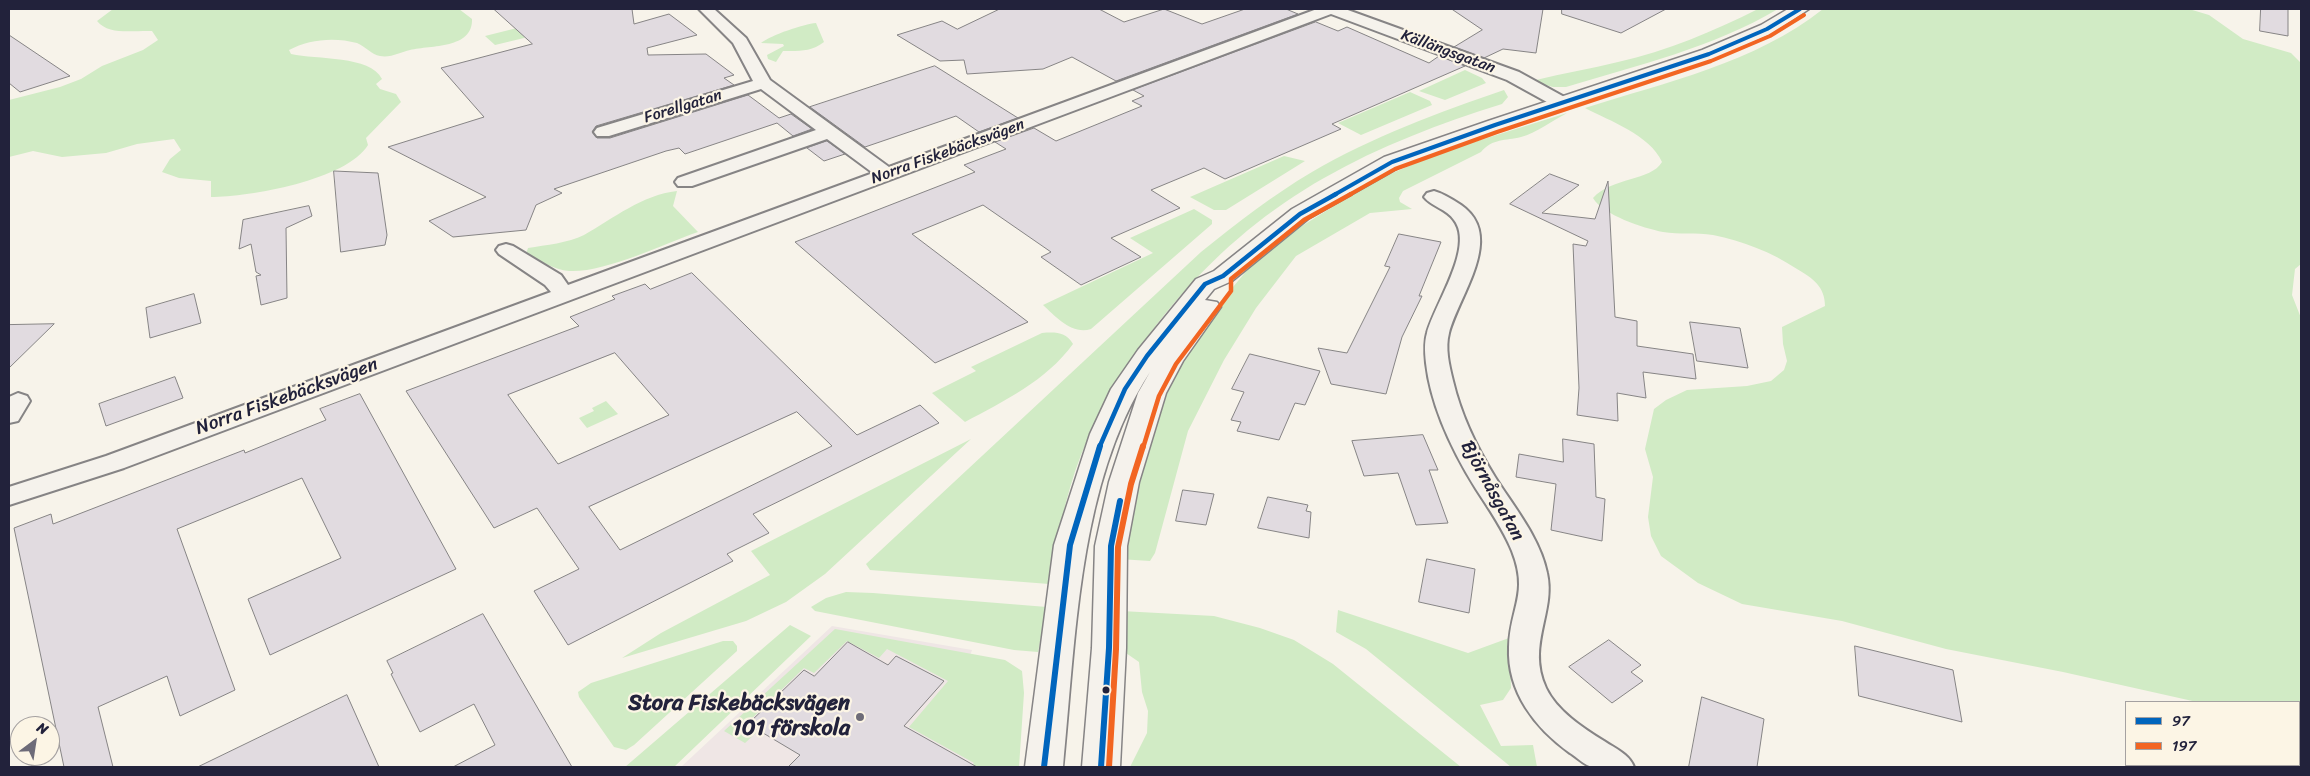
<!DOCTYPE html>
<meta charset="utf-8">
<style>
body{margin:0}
#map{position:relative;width:2310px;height:776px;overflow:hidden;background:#f7f3ea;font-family:Sriracha,sans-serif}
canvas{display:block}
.frame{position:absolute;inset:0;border:10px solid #22223b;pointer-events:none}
.legend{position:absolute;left:2125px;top:701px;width:175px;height:65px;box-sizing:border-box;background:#fcf5e5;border:1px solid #a5a1a1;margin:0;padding:6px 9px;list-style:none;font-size:15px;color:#22223b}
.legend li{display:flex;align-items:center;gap:10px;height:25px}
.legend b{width:25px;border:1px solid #a5a1a1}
.north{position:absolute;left:10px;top:716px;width:50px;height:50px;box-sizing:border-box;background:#fcf5e5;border:1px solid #a5a1a1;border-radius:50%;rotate:31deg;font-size:14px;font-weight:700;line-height:20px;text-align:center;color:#22223b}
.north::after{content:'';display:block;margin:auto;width:18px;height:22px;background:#6d6b78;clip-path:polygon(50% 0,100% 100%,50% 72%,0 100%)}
</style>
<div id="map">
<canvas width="2310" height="776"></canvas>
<div class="frame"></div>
<ul class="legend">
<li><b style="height:6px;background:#0065bd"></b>97</li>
<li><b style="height:6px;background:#f26522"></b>197</li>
</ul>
<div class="north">N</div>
</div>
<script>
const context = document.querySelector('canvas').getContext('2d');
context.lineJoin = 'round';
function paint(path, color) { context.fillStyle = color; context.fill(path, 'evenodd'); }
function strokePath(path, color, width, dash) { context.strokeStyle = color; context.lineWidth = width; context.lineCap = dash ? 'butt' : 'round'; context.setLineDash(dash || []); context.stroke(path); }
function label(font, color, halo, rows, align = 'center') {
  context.font = font + ' Sriracha,sans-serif'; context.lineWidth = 4.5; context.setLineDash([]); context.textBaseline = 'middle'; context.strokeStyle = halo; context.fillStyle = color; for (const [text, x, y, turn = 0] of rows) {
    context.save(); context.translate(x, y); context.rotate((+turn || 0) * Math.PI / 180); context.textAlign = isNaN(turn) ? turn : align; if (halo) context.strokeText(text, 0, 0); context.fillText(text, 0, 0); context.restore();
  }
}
paint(new Path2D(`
 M832,626L972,650L963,676L1000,767H681Z`), '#efe6e5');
paint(new Path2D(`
 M113,9H459L472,19C473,49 431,45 410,50C401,52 391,58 380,56C372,55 365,46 357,43C335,37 309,39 289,50L291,54C317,60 370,55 382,79L376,84L380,89L396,94L401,102L366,138L368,145C347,180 249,197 211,197V181L179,178L162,172L170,159L181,150L174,139L137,144L106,153L62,157L33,151L9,157V100L60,87L81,79L102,66L143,50L158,40L152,31C135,30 109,36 97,21Z
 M1758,9H1778C1712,48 1638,65 1566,87H1553L1535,82L1536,80C1563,73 1591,69 1618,62C1667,51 1714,31 1758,9Z
 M1823,9H2189L2209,15L2243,39L2291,53L2301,63V264L2295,269L2292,295L2301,318V710H2299V702H2197L2063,672L1946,649L1842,621L1742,604L1698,583L1661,556L1651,536L1648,517L1653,477L1645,449L1654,409L1666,400L1687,390L1747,386L1771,381L1784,370L1787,361L1783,344L1782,327L1825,306C1825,287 1813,278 1797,269C1771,252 1743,241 1713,235C1696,232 1679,235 1663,232C1643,228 1603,215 1593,198C1612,177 1651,181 1662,162C1650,135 1610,121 1585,108C1666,82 1755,63 1823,9Z
 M816,23L824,42C811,52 799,51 783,51L776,62L768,59L767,55L784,46L783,44L761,43C771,35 804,24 816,23Z
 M525,26H537L524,38L495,45L485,36Z
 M1465,70L1482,78L1486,83L1445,100L1419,91Z
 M1504,90L1508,97L1502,104C1441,123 1380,146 1324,178C1216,239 1129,340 1081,455C1065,496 1057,541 1049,584L870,570L866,564L1201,252C1237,223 1273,195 1312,172C1372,137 1439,112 1504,90Z
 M1410,92L1430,101L1432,105L1361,135L1338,123Z
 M1567,113C1552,121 1536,133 1521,137C1505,141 1493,138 1481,152L1403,191L1399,198L1400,202L1412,209L1370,213L1296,256L1256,308L1224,360L1188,431L1155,553L1150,561L1119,559L1159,399L1193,341L1223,299L1253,263L1286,236L1374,181L1439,153Z
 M1284,156L1305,161L1226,210H1214L1190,197Z
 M677,191L673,206L698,232C663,244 605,273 569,271C554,270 540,260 526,254L528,248C546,245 568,243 584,235C614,218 642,195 677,191Z
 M1194,209L1212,220V224L1091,329C1072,335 1056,317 1043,305L1153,253L1130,238Z
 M1042,333C1056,332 1066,332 1073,344C1046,381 1004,401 965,422L932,393L976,371L971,367Z
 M606,401L618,414L587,428L579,418L594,411L592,408Z
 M971,439L825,574L786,602L746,621L622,658L661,633L770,575L751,551Z
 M846,592L873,593L1047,607L1038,652L1014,650L815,611L811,607L826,598Z
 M1338,610L1468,653L1509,638L1511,688L1503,700L1480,705L1501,746L1533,745L1537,767H1511L1366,649L1336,632Z
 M1121,611L1214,616L1260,628L1294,640L1333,664L1461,767H1130L1147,733L1148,711L1142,692L1139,662L1123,651Z
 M790,625L811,636L674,767H625Z
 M835,629L1005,660L1022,671L1024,693L1019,767H971L974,763L909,727L948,681L887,649L879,658L847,641L814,673L804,668L745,725L756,733L745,743L724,731Z
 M723,641H733L737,646V651L634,745L626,750L614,747L579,697L578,692L591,683Z`), '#d1ebc5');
const building = new Path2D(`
 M494,9H632L634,24L669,14L697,35L647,48L648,55L706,54L734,75L724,78L734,85L596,126L592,132L597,138H610L748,95L779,118L791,114L812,129L793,136L777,123L685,154L679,148L666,151L554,189L562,193L536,205L526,230L453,237L429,221L486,197L388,147L484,117L441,68L532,44Z
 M1000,9H1099L1124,22L1164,9L1202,24L1245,9H1286L1298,14L1116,81L1072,57L1043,69L967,74L964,60L940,61L897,35L942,21L957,29Z
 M1452,9H1543L1536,53L1503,49L1484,58L1454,47L1482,30Z
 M1562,9H1666L1621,33L1562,14Z
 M2261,9H2288V36L2260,31Z
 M1316,22L1338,31L1347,27L1429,63L1439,56L1465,66L1332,124L1341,129L1225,179L1204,168L1151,190L1180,208L1111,238L1141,257L1081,285L1041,257L1051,252L983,205L912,234L1028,322L935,363L795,242L975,172L964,165L1006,149L995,142L1034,128L1056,141L1142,106L1132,101L1144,96L1133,90Z
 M9,35L70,76L20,92L9,83Z
 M935,66L1018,118L979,132L956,116L865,147L810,107Z
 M827,141L845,154L824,161L807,148Z
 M334,171L378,173L387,235L385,245L341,252Z
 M1550,174L1579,185L1542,213L1595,219L1608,181L1615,317L1637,321V346L1693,354L1696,379L1643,372L1646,398L1617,393L1618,421L1577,415L1579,388L1573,244L1586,246L1588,241L1510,204Z
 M309,206L312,216L286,228L287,298L261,305L256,276L261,275L256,272L251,244L239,249L243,220Z
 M1399,234L1441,242L1419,296H1422L1402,337L1386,394L1331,384L1318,348L1347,353L1390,267L1385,266Z
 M692,273L857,435L920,405L939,423L753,514L769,533L727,554L733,561L568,645L534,591L579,569L537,508L494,528L406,391L579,326L570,317L615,299L612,296L645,284L650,289ZM615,353L669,415L558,464L508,395ZM797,412L832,446L620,550L589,507Z
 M194,294L201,323L150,338L146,308Z
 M1690,322L1740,328L1748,368L1697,361Z
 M54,324L9,368V325Z
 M1250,354L1320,371L1305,405L1295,403L1279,440L1237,431L1241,422L1231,420L1244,392L1232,389Z
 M175,377L183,398L106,426L99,404Z
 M360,394L456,569L270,655L248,599L341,558L302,478L177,529L235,690L180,716L167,676L98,707L113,767H64L14,528L51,514L53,524L244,450L245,453L326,420L320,409Z
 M1423,435L1438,470H1429L1448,523L1416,525L1398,473L1364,476L1352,441Z
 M1563,439L1594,444L1596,497L1605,499L1602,541L1551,530L1556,484L1516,477L1519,454L1563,462Z
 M1183,490L1214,494L1206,525L1176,521Z
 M1268,497L1308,505L1306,511L1311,512L1309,538L1258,528Z
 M1427,559L1475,569L1469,613L1419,602Z
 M483,614L572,767H453L495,745L474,704L420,732L391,674L393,673L387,661Z
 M1609,640L1641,665L1631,672L1643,681L1612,703L1569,667Z
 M848,642L888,665L896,656L944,681L904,726L977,767H788L800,755L748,724L804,670L814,676Z
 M1855,646L1953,670L1962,722L1859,696Z
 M347,695L379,767H198Z
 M1702,697L1764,719L1757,767H1689Z`);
paint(building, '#e1dbe0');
strokePath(building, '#868485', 1);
const minor = new Path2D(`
 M699,9H714L746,38L770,80L889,167L1317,9H1345L1519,72L1568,99L1571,103L1568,107H1556L1507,80L1331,14L124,468L9,505V487L106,456L551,292L545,285L499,254L496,250L499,246L506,244L513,246L561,275L568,285L873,173L827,139L692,186H678L675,182L678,178L816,130L761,89L609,136H597L594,132L597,128L753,81L733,43Z
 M1434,191C1444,194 1452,199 1461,205C1506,236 1459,295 1449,333C1445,348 1449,365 1453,381C1461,415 1477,448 1495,477C1514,507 1540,538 1547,573C1556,612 1526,645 1546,688C1557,711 1583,728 1604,741C1616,749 1629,754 1634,767C1621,767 1605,770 1593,767C1585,766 1577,757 1570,753C1535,728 1507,692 1509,647C1510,607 1529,594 1512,551C1503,529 1489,509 1476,489C1453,452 1431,407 1426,363C1425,353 1424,343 1427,333C1434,305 1475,247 1454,220C1447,209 1432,207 1424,197L1427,193Z
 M18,393L27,396L30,401L18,421L9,423V397Z`);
const tertiary = new Path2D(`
 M1788,9H1809L1773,33L1716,58L1502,129L1400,167L1308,219L1232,281L1214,289L1205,300L1217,302L1221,307L1183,361L1166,393L1139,482L1127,546L1126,648L1120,767H1082L1092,648L1095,546L1109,482L1138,393L1150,372C1078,482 1076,639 1063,767H1025L1054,545L1090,434L1111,389L1138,350L1196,279L1214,271L1292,209L1384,157L1488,121L1702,50L1761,25Z`);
strokePath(minor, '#868485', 4);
strokePath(tertiary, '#868485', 3);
paint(minor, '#f5f2ec');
paint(tertiary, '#f5f2ec');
strokePath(new Path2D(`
 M1334,195L1392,162L1495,125L1709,54L1767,29L1800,9`), '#0065bd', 4);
strokePath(new Path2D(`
 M1099,448L1125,389L1147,356L1205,284L1223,276L1300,214L1336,194`), '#0065bd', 4.5);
strokePath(new Path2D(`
 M1044,767L1070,545L1100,446
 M1101,767L1109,648L1111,546L1120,501`), '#0065bd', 6);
strokePath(new Path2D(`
 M1349,195L1395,169L1497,132L1711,61L1770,36L1804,15`), '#f26522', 4);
strokePath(new Path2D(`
 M1143,448L1159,396L1176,364L1231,291V279L1304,220L1351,194`), '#f26522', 4.5);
strokePath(new Path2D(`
 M1109,767L1116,649L1118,547L1131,484L1143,446`), '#f26522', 6);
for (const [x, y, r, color] of [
 [1106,690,4.5,"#22223b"],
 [860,717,5,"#6d6b78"]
]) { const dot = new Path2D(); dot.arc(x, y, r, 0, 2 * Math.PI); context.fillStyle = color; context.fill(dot); strokePath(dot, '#fcf5e5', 2); }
label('16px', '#22223b', '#fcf5e5', [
 ["Källängsgatan",1448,52,20],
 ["Forellgatan",683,107,-17],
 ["Norra Fiskebäcksvägen",948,152,-20]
]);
label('19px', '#22223b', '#fcf5e5', [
 ["Norra Fiskebäcksvägen",287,397,-20],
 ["Björnåsgatan",1492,491,61]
]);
label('bold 22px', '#22223b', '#fcf5e5', [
 ["Stora Fiskebäcksvägen",850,704],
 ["101 förskola",850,729]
], 'right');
</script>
